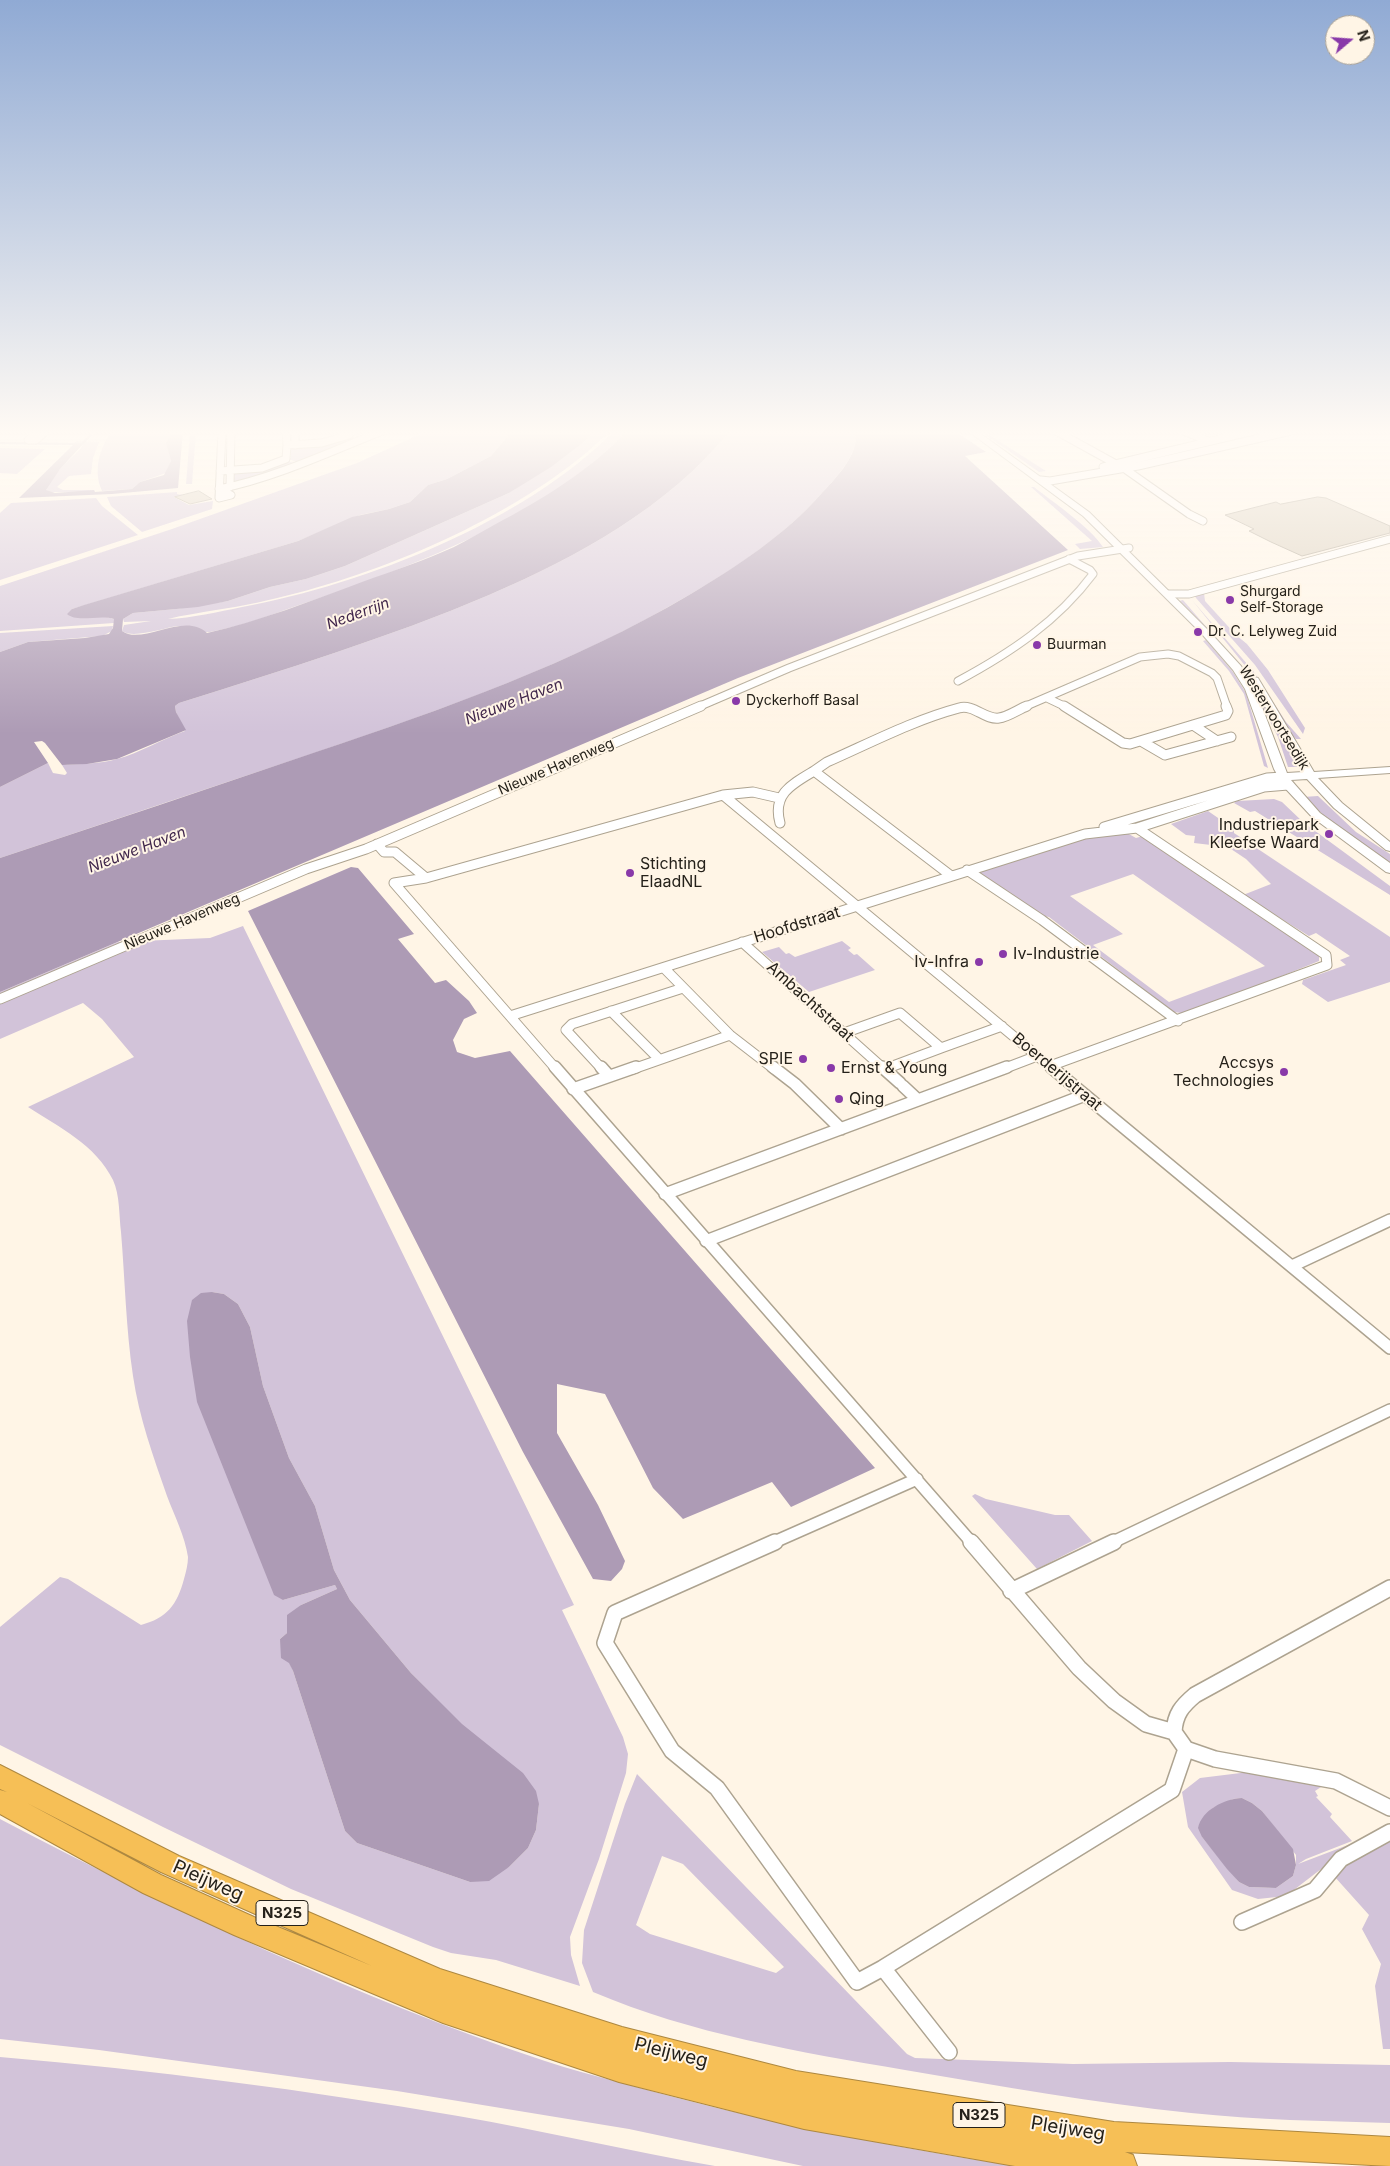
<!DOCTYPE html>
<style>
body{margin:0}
#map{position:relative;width:1390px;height:2166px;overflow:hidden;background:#fff5e6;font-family:Inter,sans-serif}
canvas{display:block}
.north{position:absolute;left:1325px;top:15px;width:50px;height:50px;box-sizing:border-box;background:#fff5e6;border:1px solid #a8a094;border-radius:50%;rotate:72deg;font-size:14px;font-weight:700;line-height:20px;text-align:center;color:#25211a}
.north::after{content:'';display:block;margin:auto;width:18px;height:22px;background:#8939a9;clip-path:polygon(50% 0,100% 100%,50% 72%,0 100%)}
</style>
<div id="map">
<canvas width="1390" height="2166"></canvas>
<div class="north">N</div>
</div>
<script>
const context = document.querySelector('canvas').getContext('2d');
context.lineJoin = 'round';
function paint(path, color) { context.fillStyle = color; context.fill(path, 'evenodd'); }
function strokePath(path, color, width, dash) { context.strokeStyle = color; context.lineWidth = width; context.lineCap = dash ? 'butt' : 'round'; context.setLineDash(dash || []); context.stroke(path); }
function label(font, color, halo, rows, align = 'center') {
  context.font = font + ' Inter,sans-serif'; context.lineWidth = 4; context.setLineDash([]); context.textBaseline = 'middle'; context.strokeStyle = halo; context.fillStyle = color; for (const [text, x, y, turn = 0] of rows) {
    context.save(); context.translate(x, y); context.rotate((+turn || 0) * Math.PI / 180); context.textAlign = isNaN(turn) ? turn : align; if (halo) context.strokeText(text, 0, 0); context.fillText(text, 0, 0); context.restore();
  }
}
paint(new Path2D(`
 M112,431H173L168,449L171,461L166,473L140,482L132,489L102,491C93,470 99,449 112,431Z
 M427,431H512L491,456L447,479L428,485L410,502L389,509L360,515L298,541L72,609L78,618L103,616L114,619V623L0,631V586L172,529L357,463Z
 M593,431H610C534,507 401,566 297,593C271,600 243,606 216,610C200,613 183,615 168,619C192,618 218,612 242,607C366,584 524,522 614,431H627C547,515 422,563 314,600C280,611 245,626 210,632C201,633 189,625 177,626C164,628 133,639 122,631L124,625L151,621L124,622L123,619L133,613L176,609L228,601L270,587L306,579L345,566L509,493L585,441Z
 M730,431H850L856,437C856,457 835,479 821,494C785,535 737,567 689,595C571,665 441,710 311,754C207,789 104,823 0,858V787L48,763L53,773L65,775L67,773L62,765C80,764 99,764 117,759C140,753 162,739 185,731L176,712L175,706L179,703C283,670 388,638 489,595C579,556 667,508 730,431Z
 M980,431H983L1046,471L1039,472Z
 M190,432H196L192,484H186Z
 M350,437L359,440L299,463L289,459L291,458V446Z
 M76,441L99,442L93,458L91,474L69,476L57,487L63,490H94L80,492H49L46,490C53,472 69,461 82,447L83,443H74Z
 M0,448L45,449L17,474L0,473Z
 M286,460L296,464L235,484L231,483L232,471Z
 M1031,487H1034C1053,502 1090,527 1103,547L1080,549L1075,544L1092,541Z
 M177,492V494L183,495L174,497L189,505L213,501L212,509L142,532L111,506L107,497Z
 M96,498L102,506L138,535L0,580V513L11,503Z
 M1204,593L1205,601L1236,635L1247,644L1268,670L1305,728L1303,734L1255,665L1196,598L1195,596Z
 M1183,600L1252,680L1269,716L1300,767H1288L1278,737L1252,687L1179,601Z
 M1192,600L1254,672L1286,722L1301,739H1296L1287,730L1255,678Z
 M113,626L112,631L102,636L28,642L0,652V633Z
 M1206,640L1233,672L1246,693L1268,768L1264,766L1244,694L1229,671L1203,641Z
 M1318,796L1356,832L1390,854V865L1331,822L1303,797Z
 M1274,799L1282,802L1303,822L1390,886V895L1255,811L1250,812L1234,803L1237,801Z
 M1208,811L1234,829V833L1390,937V982L1328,1002L1302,984L1303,980L1346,965L1340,960L1350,956L1316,933L1309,936L1243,895L1271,884L1246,859L1228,847L1194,843L1195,836L1186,835L1171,824Z
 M1127,833L1136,838L1143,836L1319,956V961L1188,1014L1174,1012L1049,917L1038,915L978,872L1088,836ZM1133,874L1265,966L1169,1002L1093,945L1123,934L1070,896Z
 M243,926L574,1605L562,1610L623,1737L628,1754L626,1773L599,1859L570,1937L571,1955L580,1986L496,1960L451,1953L433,1947L291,1889L163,1827L0,1745V1627L60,1577L68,1579L141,1625C167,1618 177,1605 184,1579C186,1572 188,1564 188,1557C185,1536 174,1515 167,1496C153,1456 139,1417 133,1376C126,1329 125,1280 121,1232C119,1216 120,1195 113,1180C96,1145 59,1127 28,1107L134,1057L102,1019L83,1003L0,1039V992L118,942L210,938ZM212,1292L224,1294L238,1304L250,1327L263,1386L289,1458L315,1506L334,1570L350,1600L411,1673L539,1804L536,1830L528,1848L509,1867L470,1882L357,1843L345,1831L293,1671L280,1639L287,1633L301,1605L337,1589L335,1585L283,1600Z
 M842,941L851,948L848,950L854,955L857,954L875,970L809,992L762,952L779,947L786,954L789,953L795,957Z
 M975,1494L986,1499L1055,1515H1069L1092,1541L1037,1569L972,1496Z
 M1257,1771L1312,1783L1321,1787L1315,1791L1318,1796L1316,1797L1332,1814L1330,1817L1352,1841L1306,1859L1298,1864L1390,1829V2049H1383L1375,1986L1381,1964L1362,1929L1369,1915L1325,1866L1286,1896L1258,1899L1232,1890L1188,1827L1182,1792L1200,1778ZM1242,1798L1252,1803L1262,1811L1296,1855V1865L1293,1876L1276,1888L1249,1887L1239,1882L1202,1837L1213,1808L1233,1799Z
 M637,1774L907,2054L915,2058L1073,2064L1230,2062L1390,2065V2123C1323,2121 1257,2120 1191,2113C1095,2103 999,2086 905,2070C799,2052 692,2034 593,1992L582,1963L584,1930L625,1804ZM662,1856L683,1864L784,1967L776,1973L650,1934L636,1925Z
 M0,1819C176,1911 356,1998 545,2061C569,2069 593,2075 618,2082C748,2119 881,2145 1015,2166H803L629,2129L397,2091L99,2050L0,2039Z
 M0,2057C153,2070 306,2090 458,2116C544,2131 629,2151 715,2166H0Z`), '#d2c3d9');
paint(new Path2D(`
 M173,431H183L178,488L112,494L19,498L73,445L0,444V442L84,443L60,469L46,490L55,493L94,490L95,492L132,489L140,482L164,475L171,461L166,443Z
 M512,431H593L585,441L551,467L509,493L345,566L306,579L270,587L228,601L198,607L133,613L123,619L122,631C142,646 184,611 207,633C260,621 311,601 362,582C393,571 425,560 454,547C468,540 481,532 494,525C543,499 589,471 627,431H730C667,508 579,556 489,595C388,638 283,670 179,703L175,706L176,712L186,730L117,759L87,764L62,765L45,743L42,741L34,742L48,763L0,787V652L28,642L85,638L109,634L113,628L114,619C100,614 77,623 67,614L72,609L84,605L298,541L352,517L389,509L410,502L428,485L447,479L491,456Z
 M850,431H955L986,452L965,456L1068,550L738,678L0,992V858C105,823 211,788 316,752C444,709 572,664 689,595C736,567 785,535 821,494C834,480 856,458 856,437Z
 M351,867L358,868L414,934L398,939L435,983L446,980L469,1001L477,1013L464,1019L453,1040L457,1052L475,1058L510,1051L875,1468L791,1507L772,1482L683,1519L653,1488L605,1394L557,1384V1433L598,1505L625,1561L622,1569L611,1581L593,1579L523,1452L248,911Z
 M212,1292L224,1294L238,1304L250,1327L263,1386L289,1458L315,1506L334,1570L350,1600L411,1673L462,1724L523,1773L536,1791L539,1804L536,1830L528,1848L509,1867L489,1881L470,1882L357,1843L345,1831L293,1671L289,1663L281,1658L280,1639L287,1633V1615L301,1605L337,1589L335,1585L283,1600L274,1595L197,1402L190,1357L187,1321L192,1300L201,1293Z
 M1242,1798L1252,1803L1262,1811L1293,1849L1296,1865L1293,1876L1276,1888L1249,1887L1239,1882L1227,1869L1202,1837L1198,1828C1202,1810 1224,1799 1242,1798Z`), '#ad9bb5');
strokePath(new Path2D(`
 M83,443L94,431`), '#ad9bb5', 2.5);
const building = new Path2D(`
 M199,491L212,499L190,504L175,497Z
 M1318,497L1326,498L1390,526V533L1302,556L1271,542L1249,531L1254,529L1225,515L1276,502L1280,504Z`);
paint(building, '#d9cebb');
strokePath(building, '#a99e8c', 1);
const streetFar3 = new Path2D(`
 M38,431L28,440H36L46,431
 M286,431L287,445
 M295,431V445
 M1056,431L1125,469L1189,514L1203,521
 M1184,431L1208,441
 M1103,467L1253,431
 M220,471L262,468L286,459L287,445L322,443L349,435V431
 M1041,480L1050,481L1138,466L1291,431
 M230,487L231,431
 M219,489C274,478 330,452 382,431
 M220,489L231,495L219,498L222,431
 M1168,594H1189L1390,539
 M958,681C1010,653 1057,622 1093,574L1090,570L1069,559
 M1047,698L1066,707
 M698,707L789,668L1078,556L1129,548
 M1024,707L1140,657L1168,654L1179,656L1212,673L1217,678L1227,707`);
const streetFar2 = new Path2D(`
 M1064,706L1123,743L1130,744L1226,715L1228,711L1226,706
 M1193,725L1217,741
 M1141,741L1165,755L1231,737
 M723,795L1053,1069
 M780,823C772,794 792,784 814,771
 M1104,827L1267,778L1283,777
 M377,844L384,852H395L426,878L394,883L556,1069
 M967,870L1042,920L1178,1021
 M950,875L814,771L827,762C870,743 914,720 959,708C974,704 985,720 999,718C1008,717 1019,709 1027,706
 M426,878L723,795L753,792L779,798
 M742,942L884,1069
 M664,968L730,1035L774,1069
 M0,999L306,869L366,849L701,706
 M611,1011L659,1059
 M510,1016L1085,834L1137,828L1264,787L1288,785
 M844,1033L900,1013L941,1048L885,1069
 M941,1048L1002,1026
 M1050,1066L1327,965L1326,955L1137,828
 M602,1069L566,1030L572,1024L683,988
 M633,1069L730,1035
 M1003,1069L1037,1056`);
const streetFar1 = new Path2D(`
 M555,1067L972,1543
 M601,1067L609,1076
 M773,1067L795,1084L841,1129
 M882,1067L900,1083
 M1051,1067L1390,1348
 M884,1069L889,1067
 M903,1086L918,1100
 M573,1089L636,1067
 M665,1194L1007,1067
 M706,1241L1085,1095
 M1292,1266L1390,1220
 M772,1543L917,1479
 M1111,1543L1390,1410`);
const street = new Path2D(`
 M775,1542L615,1613L605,1643L672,1751L717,1788L857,1982L883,1968L1172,1790L1186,1749
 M971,1542L1079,1668L1114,1701L1146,1724L1174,1732L1186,1749L1215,1759L1336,1781L1390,1808
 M1011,1591L1114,1542
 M1174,1732C1175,1714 1182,1706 1195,1695L1390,1588
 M1242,1922L1315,1890L1341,1859L1390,1832
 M883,1968L949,2052`);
const secondary = new Path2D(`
 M968,431H977L1089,512L1207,629L1241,666L1249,680L1254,677L1258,678L1314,772L1390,767V773L1318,778L1342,803L1390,842V851L1386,850L1334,808L1307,779L1291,780L1320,813L1390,863V873L1386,872L1312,817L1284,787L1274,769L1245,689L1233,670L1201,633L1083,516ZM1256,691L1303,772L1287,773Z`);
const highway = new Path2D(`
 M0,1765L179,1856L440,1969L622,2027L796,2071L1114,2122L1390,2137V2166L1125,2152L1133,2155L1137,2166H1015L804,2129L619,2082L443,2023L234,1935L143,1893L0,1814V1790L7,1792L0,1789ZM27,1803L161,1872L372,1966L254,1917L161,1875Z`);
strokePath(streetFar3, '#ada390', 9);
strokePath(streetFar2, '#ada390', 11);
strokePath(streetFar1, '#ada390', 14);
strokePath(street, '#ada390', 18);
strokePath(secondary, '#ada390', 2);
strokePath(highway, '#ad8841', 2);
strokePath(streetFar3, '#fff', 7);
strokePath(streetFar2, '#fff', 9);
strokePath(streetFar1, '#fff', 11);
strokePath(street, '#fff', 15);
paint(secondary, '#fff');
paint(highway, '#f6bf56');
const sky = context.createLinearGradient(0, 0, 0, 734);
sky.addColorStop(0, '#90aad4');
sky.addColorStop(0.59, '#fffaf4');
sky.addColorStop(1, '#fffaf400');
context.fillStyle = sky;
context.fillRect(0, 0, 1390, 734);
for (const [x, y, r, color] of [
 [1230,600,5,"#8939a9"],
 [1198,632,5,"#8939a9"],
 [1037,645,5,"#8939a9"],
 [736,701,5,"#8939a9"],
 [1329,834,5,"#8939a9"],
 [630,873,5,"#8939a9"],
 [1003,954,5,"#8939a9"],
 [979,962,5,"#8939a9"],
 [803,1059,5,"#8939a9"],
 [831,1068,5,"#8939a9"],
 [1284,1072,5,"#8939a9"],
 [839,1099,5,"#8939a9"]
]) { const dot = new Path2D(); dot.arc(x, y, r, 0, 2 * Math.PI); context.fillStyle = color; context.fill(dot); strokePath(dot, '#fff5e6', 2); }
label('14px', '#25211a', '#fff5e6', [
 ["Shurgard",1240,592],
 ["Self-Storage",1240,608],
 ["Dr. C. Lelyweg Zuid",1208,632],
 ["Buurman",1047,645],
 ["Dyckerhoff Basal",746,701]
], 'left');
label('14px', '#25211a', '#fff5e6', [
 ["Westervoortsedijk",1274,718,58],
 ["Nieuwe Havenweg",556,767,-23],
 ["Nieuwe Havenweg",182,922,-23]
]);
label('italic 15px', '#40264b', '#fff5e6', [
 ["Nederrijn",358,614,-20],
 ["Nieuwe Haven",514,702,-21],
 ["Nieuwe Haven",137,850,-21]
]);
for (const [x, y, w] of [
 [282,1913,52],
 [979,2115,52]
]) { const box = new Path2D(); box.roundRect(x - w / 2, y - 12.5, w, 25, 4); context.fillStyle = '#fff5e6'; context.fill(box); strokePath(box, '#25211a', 1); }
label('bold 15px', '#25211a', null, [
 ["N325",282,1913],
 ["N325",979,2115]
]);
label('16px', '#25211a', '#fff5e6', [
 ["Industriepark",1319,825],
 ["Kleefse Waard",1319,843],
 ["Stichting",640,864,"left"],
 ["ElaadNL",640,882,"left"],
 ["Iv-Industrie",1013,954,"left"],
 ["Iv-Infra",969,962],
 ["SPIE",793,1059],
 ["Accsys",1274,1063],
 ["Technologies",1274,1081],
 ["Ernst & Young",841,1068,"left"],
 ["Qing",849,1099,"left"]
], 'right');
label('16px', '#25211a', '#fff5e6', [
 ["Hoofdstraat",797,925,-17],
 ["Ambachtstraat",810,1002,42],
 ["Boerderijstraat",1057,1072,40]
]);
label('19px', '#25211a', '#fff5e6', [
 ["Pleijweg",208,1881,24],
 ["Pleijweg",671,2053,14],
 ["Pleijweg",1068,2129,9]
]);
</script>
